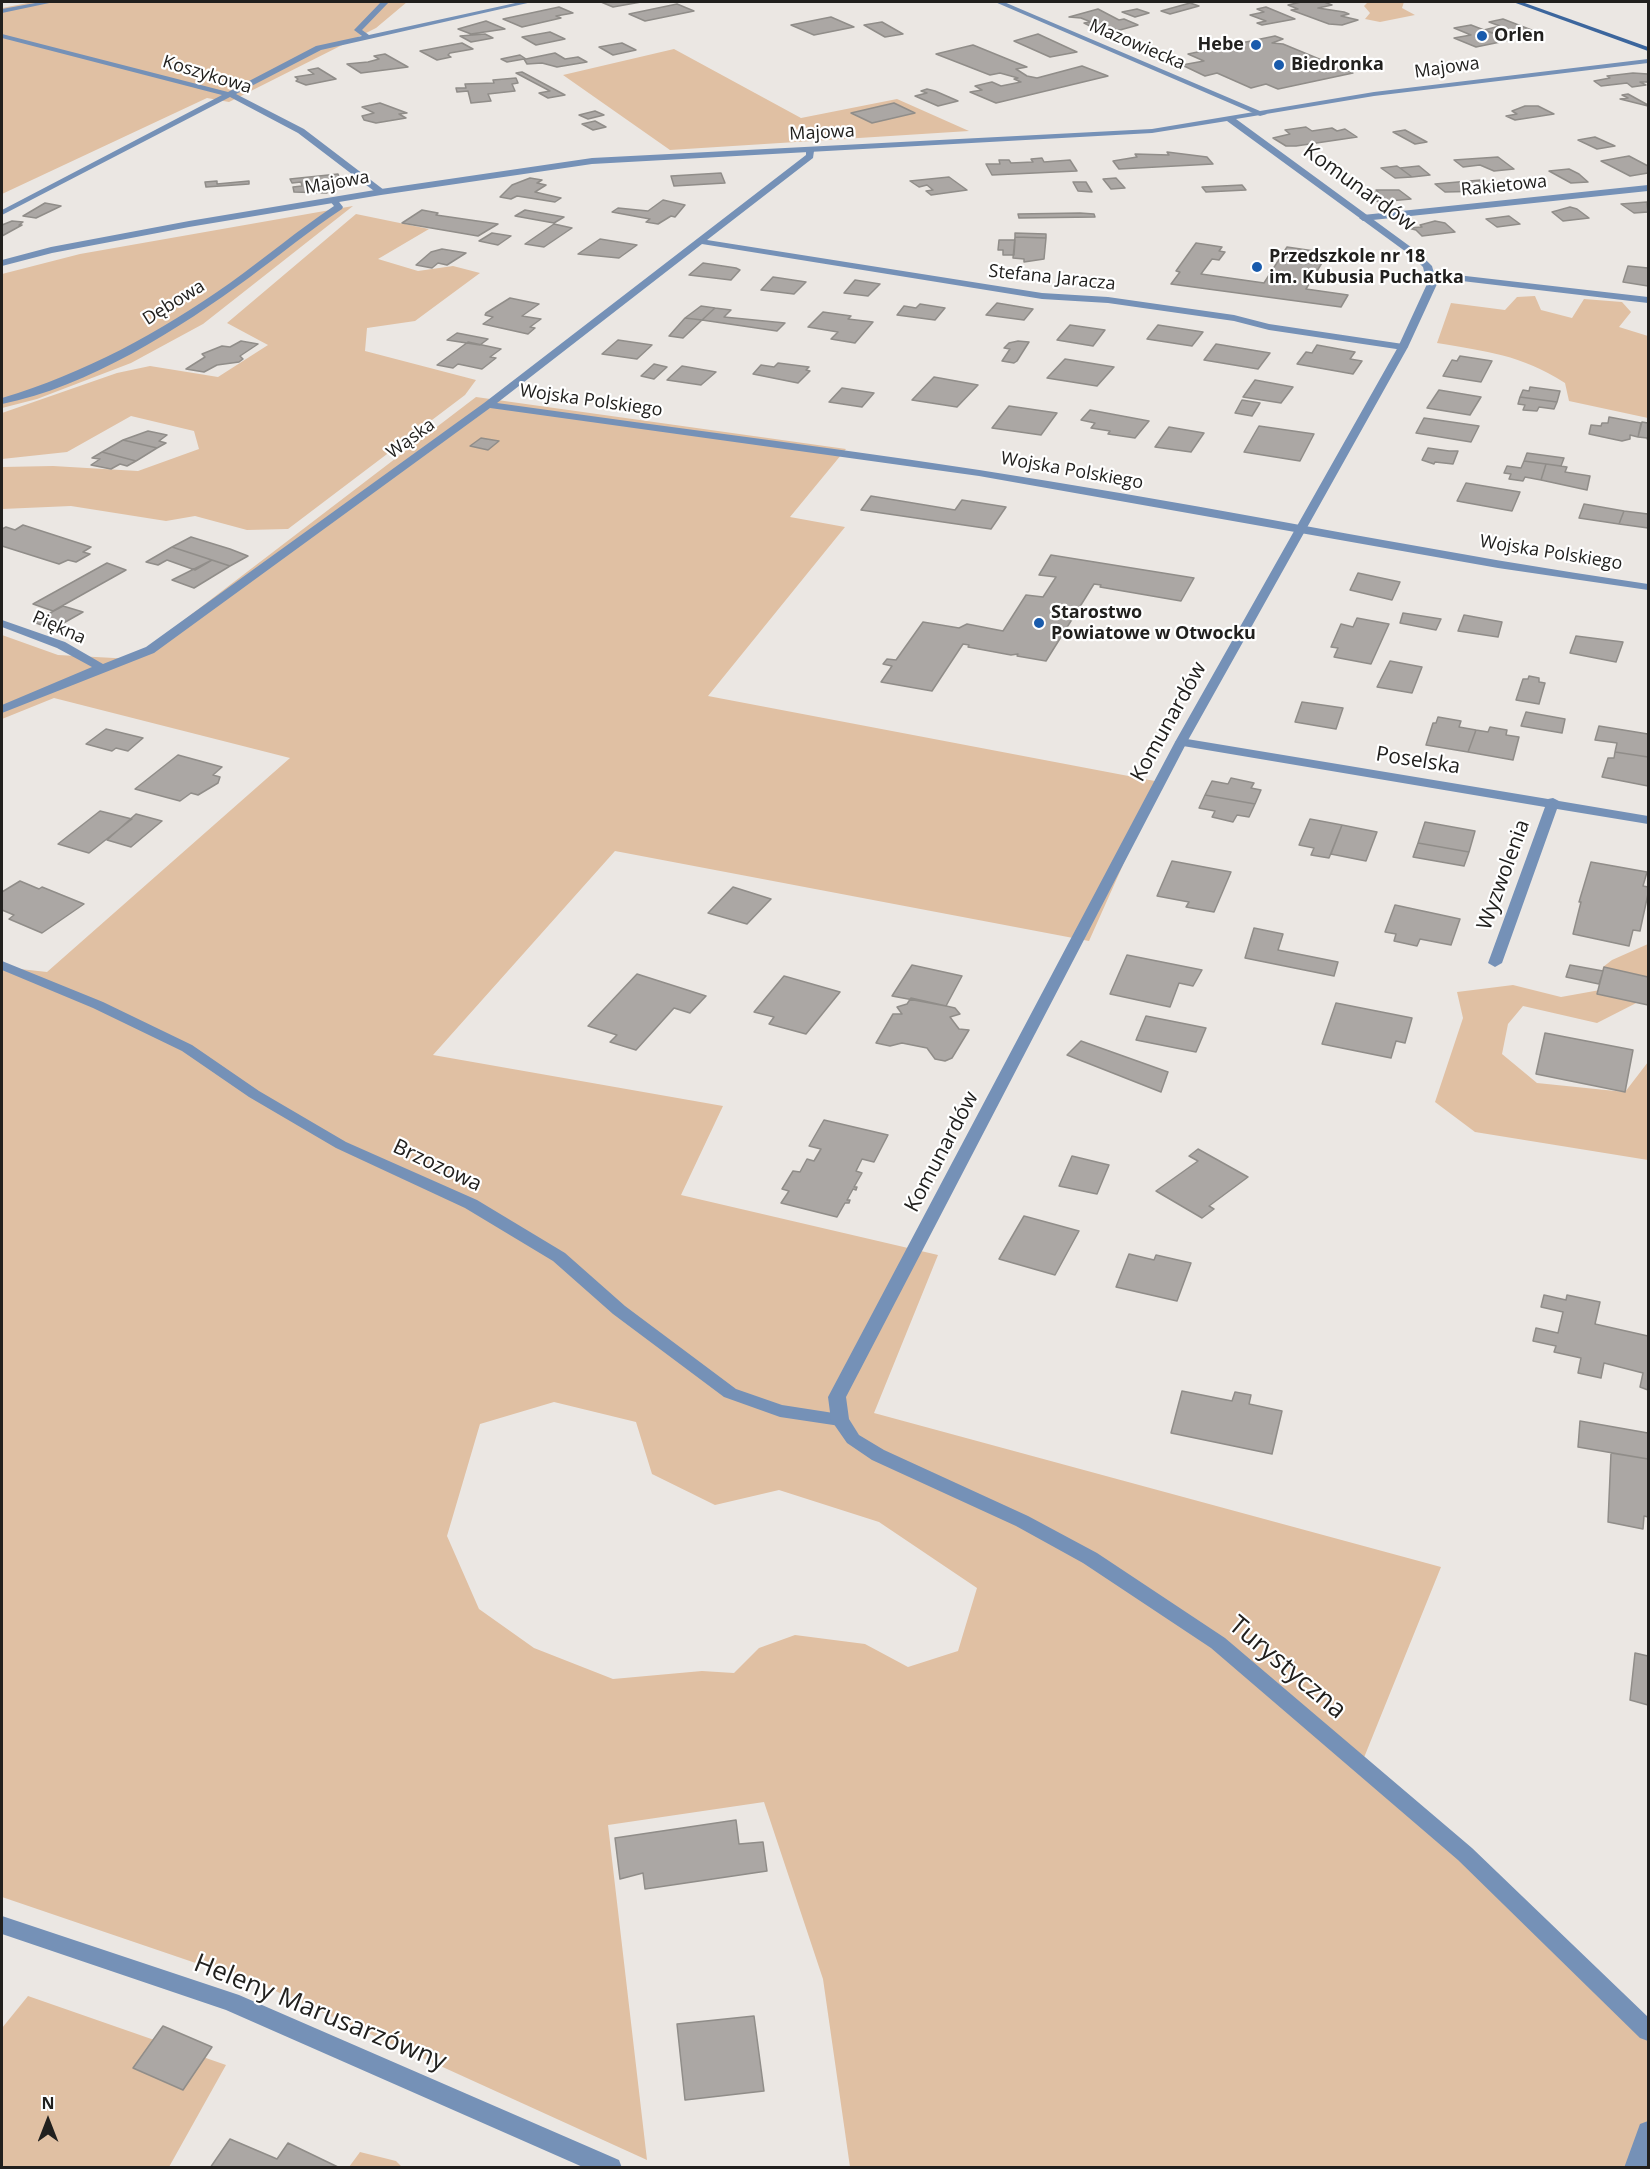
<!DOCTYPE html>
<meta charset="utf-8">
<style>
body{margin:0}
#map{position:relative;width:1650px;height:2169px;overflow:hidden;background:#ebe7e3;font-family:"Open Sans",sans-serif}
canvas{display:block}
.frame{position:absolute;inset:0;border:3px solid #21201e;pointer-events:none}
.north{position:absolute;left:18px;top:2091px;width:60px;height:60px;-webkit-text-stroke:4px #fff;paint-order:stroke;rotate:0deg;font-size:16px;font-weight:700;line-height:24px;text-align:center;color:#21201e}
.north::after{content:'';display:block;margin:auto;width:21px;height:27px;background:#21201e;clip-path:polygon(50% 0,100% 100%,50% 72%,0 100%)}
</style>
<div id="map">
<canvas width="1650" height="2169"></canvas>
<div class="frame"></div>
<div class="north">N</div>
</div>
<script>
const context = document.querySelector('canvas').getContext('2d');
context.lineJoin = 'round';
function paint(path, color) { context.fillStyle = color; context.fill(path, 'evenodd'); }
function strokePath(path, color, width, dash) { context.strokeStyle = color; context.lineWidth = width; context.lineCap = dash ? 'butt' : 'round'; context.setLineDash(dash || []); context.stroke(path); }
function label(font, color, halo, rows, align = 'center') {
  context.font = font + ' "Open Sans",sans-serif'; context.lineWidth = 4.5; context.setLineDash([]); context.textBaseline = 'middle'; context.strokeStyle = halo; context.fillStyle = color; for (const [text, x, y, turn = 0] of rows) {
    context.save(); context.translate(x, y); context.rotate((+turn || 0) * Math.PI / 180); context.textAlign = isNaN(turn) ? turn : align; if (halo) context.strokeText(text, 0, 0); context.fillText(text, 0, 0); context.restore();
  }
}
paint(new Path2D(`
 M33,2H407L376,28L229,102L207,98L2,194V8Z
 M1368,2H1404L1402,8L1415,15L1380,22L1365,19L1370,13L1364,6Z
 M674,49L801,118L897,99L969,131L670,150L563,75Z
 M353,206L203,324L131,363L37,399L2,408V274L80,254Z
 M356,214L429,229L378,259L418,271L453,266L480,273L415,321L367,328L365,351L476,380L465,395L288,529L247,530L195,516L166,521L71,506L2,509V467L53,466L138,471L199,449L194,431L131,416L67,452L2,459V413L117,373L150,366L218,377L268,345L227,323Z
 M1535,296L1541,310L1572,318L1584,299L1622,302L1631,312L1619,327L1648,336V418L1569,401L1565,383C1519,354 1488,352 1437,343L1451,303L1505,310L1517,297Z
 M476,397L846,449L790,517L845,527L708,696L1160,782L1089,941L615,851L433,1055L723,1106L681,1195L938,1255L874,1413L1441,1567L1361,1765L1648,2033V2167H850L823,1979L764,1802L608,1825L647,2160L269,1988L2,1897V967L47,972L290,758L54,698L2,719V635L58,655L133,659ZM554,1402L636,1422L652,1474L715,1505L779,1490L879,1522L977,1588L958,1651L908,1667L865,1644L795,1635L759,1648L734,1673L702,1671L613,1679L534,1648L479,1609L447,1536L480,1424Z
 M1648,944V997L1597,1023L1523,1006L1508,1024L1502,1054L1537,1083L1625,1092L1648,1062V1160L1475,1132L1435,1102L1463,1018L1457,992L1513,985L1561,997L1600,990L1603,967L1612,960Z
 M28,1996L226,2065L169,2167L2,2168V2028Z
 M360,2152L396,2161L402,2167H349Z`), '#e0c0a3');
const building = new Path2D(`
 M601,2H641L613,7Z
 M1301,2H1324L1332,5L1318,8L1344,12L1349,14L1341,16L1358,20L1342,25L1329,24L1291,10L1298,9L1288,5Z
 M1190,3L1199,6L1170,14L1161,11Z
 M677,4L694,11L645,21L629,14Z
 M559,7L573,13L556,16L561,18L522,27L503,19Z
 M1266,7L1295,19L1262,25L1257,23L1266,21L1250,15L1264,12L1257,9Z
 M1098,9L1119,20L1124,19L1138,25L1120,30L1108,29L1097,25L1090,26L1084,23L1091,22L1081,18L1069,17Z
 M1137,9L1149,13L1135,17L1122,12Z
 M831,17L854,27L814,35L791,25Z
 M1503,19L1542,34L1528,37L1510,30L1493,33L1484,30L1500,26L1489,22Z
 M486,21L505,29L471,34L458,29Z
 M882,22L903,34L885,37L864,25Z
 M1471,25L1510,40L1476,47L1454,38L1471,35L1454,28Z
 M550,32L565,39L536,45L522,37Z
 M485,34L493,38L471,42L460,36Z
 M1038,34L1077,52L1050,57L1014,41Z
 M1275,36L1283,39L1272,43L1283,44L1353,73L1278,89L1266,84L1251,88L1217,73L1205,76L1182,65L1204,61L1188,54Z
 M462,43L473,49L450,53L448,55L451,57L437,60L420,51Z
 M622,43L636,50L613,55L599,47Z
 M973,45L1027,67L1016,69L1027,76L1037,78L1082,66L1108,76L996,103L970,92L982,90L975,86L992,82L1001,86L1021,82L1014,79L1018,78L1000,73L990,75L936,54Z
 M555,53L565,59L578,57L587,62L557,67L542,63L527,64L524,59L507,62L501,59L520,55L526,59Z
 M385,54L408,67L361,73L347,64L368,62L379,59L374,56Z
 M318,68L336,79L306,85L296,81L298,79L295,77L314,74L308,70Z
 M522,72L565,95L548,98L539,93L550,91L516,73Z
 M1633,73L1648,74V82H1640L1646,85L1632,87L1627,83L1601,86L1594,81L1610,78L1607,76Z
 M516,78L518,83L512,84L515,91L488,94L491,101L471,103L468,91L457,92L456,88H466L465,84L494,83L493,80Z
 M927,89L935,91L958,101L938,106L915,96L927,93L921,91Z
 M1628,94L1648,105V106L1620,99L1628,98L1622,95Z
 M380,103L407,113L399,114L406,118L376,123L364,120L362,116L374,113L362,107Z
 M894,103L915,113L872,123L851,113Z
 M1525,106H1538L1554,114L1515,120L1506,116L1517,114L1512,111Z
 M595,111L604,115L588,119L579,115Z
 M595,121L606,127L593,130L582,124Z
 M1306,127L1312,131L1332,128L1337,131L1345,129L1357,137L1296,146H1286L1273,138L1290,134L1285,130Z
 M1405,130L1427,142L1415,144L1393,132Z
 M1595,137L1615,146L1597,149L1578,140Z
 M1167,152L1207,157L1213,164L1119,169L1113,161L1137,157L1135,154L1169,155Z
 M1629,156L1648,166V173L1630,176L1601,161Z
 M1498,157L1514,169L1494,171L1480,165L1463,167L1454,160Z
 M1042,158L1044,162L1070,160L1077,171L992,175L986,164H1000L999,160H1009L1011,163L1033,162L1031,159Z
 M1397,166L1400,168L1412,177L1395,178L1381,168Z
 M1419,166L1430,175L1412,177L1400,168Z
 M1569,169L1579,174L1588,182L1571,183L1549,171Z
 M721,173L725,183L674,186L671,176Z
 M338,174L343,188L326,190L327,193L294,192L293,187L302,186L301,182L292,183L290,179Z
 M949,177L967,190L931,195L926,191L933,190L927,185L919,187L910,181Z
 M530,178L542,180L537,183L546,185L535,192L561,198L555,202L517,196L511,199L500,197L512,185Z
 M1116,178L1125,188L1111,189L1103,179Z
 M1481,180L1491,187L1484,188L1488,191L1445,192L1435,184Z
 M217,181V184L249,181V184L206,187L205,182Z
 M1073,182H1086L1092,192L1078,191Z
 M1242,185L1246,190L1206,192L1202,187Z
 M1376,190H1399L1411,199L1378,202L1367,193L1378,192Z
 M663,200L685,205L675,217L671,216L658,224L646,222L650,219L612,212L618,208L648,211Z
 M1647,202L1648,212L1634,213L1621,204Z
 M45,203L61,206L36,218L23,216Z
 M1570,207L1577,209L1589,218L1563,221L1552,212Z
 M422,210L438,213L436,215L498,224L478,236L402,223Z
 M525,210L564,217L554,223L515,216Z
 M1018,214L1080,213L1094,214L1095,217L1019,218Z
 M1509,216L1520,224L1497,227L1486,219Z
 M12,221L23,222L19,225H22L2,236V225Z
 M1435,221L1445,223L1455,232L1422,236L1416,230L1408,228L1422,227L1420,225Z
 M554,224L572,228L544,247L525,244Z
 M492,233L511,236L498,245L479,241Z
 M1015,233L1046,234V238L1015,237Z
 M1015,237L1046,238L1044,259L1024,262V259L1013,258Z
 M600,239L637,245L619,258L578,254Z
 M999,240H1015L1014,255H1003V250H998Z
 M1196,243L1222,247L1219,251L1225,252L1219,260L1212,259L1201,274L1264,283L1287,247L1328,253L1306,289L1348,295L1341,307L1171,284L1180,272L1176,271Z
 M442,249L466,253L447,265L438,263L432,268L416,265L431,252Z
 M703,263L736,268L740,270L731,280L689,275Z
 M1628,266L1648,268V286L1623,282Z
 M773,277L806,282L794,294L761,290Z
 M855,280L880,284L868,296L844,293Z
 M510,298L539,304L522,316L541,319L530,327L535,328L528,334L483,324L493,317L485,315L486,313Z
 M997,303L1033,309L1024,320L986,315Z
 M920,304L945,308L935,320L897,315L904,306L916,308Z
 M701,306L715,308L702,320L685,318Z
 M715,308L731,310L724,317L785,323L777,331L702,320Z
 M823,312L851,316L848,319L873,322L855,343L831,339L838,332L808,327Z
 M685,318L702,320L683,338L669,336Z
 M1070,325L1105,330L1093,346L1057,340Z
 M1158,325L1203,332L1192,346L1147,339Z
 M457,333L488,339L480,345L447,340Z
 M618,340L652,345L637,359L602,354Z
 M241,341L258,344L240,356L243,359L239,362L217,365L204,372L186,369L205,357L202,354L222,346L230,347Z
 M1018,341L1029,342L1017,361L1014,363L1002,361L1010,349L1004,348L1009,343Z
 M468,342L501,349L490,357L496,358L482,369L458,364L453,368L437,365Z
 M1216,344L1270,353L1258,369L1204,360Z
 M1317,345L1355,352L1350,359L1362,361L1353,374L1297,364L1306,352L1312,353Z
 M1460,356L1492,361L1481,382L1443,376L1452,360L1457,361Z
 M1065,359L1114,367L1097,386L1047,378Z
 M778,363L809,367L806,370L810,371L798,383L753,374L761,365L774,367Z
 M654,364L667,367L654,379L641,376Z
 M682,366L716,372L701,385L667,380Z
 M934,377L978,385L957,407L912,400Z
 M1255,380L1293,387L1281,403L1243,397Z
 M1530,387L1560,391L1557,402L1520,397L1523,390L1529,391Z
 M842,388L874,393L862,407L829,402Z
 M1439,390L1481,397L1470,415L1427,408Z
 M1520,397L1557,402L1554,409L1539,407L1537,411L1523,410L1525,405L1518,404Z
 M1242,400L1260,403L1252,416L1235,413Z
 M1009,406L1057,413L1041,435L992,428Z
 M1090,410L1149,421L1135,438L1108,434L1110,431L1091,428L1095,423L1081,420Z
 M1609,417L1641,423L1638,437L1630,435V439L1622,441L1589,434L1591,425L1601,426L1602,423H1608Z
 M1424,418L1479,426L1471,442L1416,433Z
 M1642,422L1648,423V441L1647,438L1638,437Z
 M1259,426L1314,434L1300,461L1244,452Z
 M1169,427L1204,433L1191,452L1155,447Z
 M148,431L167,435L159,441L166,443L157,448L123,440Z
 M481,438L499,441L488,450L470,446Z
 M123,440L157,448L136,461L102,452Z
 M1428,448L1449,451H1458L1453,464L1435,462L1434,464L1422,460Z
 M102,452L136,461L127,466L120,464L111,469L91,465L100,459L92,458Z
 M1527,453L1564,458L1561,466L1524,461Z
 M1524,461L1546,464L1541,480L1525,477L1523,481L1509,479L1511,474L1504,473L1507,466L1521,468Z
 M1546,464L1567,467L1565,472L1590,476L1587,490L1541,480Z
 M1466,483L1520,492L1512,511L1457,501Z
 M871,496L955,510L962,500L1006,507L991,529L861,510Z
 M1584,504L1624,511L1619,524L1579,518Z
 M1624,511L1648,514V528L1619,524Z
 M23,525L91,547L83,552L90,554L76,562L68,560L59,564L2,546V529L6,527L15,530Z
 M191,537L230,549L248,556L230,566L172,547Z
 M172,547L212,560L195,570L167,560L158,565L146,562Z
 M1051,555L1194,578L1181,601L1100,587L1101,585L1094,584L1046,661L1017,656L1018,654L1011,655L968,647L969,645L963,644L932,691L881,682L892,666L883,664L887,659L896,660L923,622L959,628L967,624L1003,631L1026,595L1043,597L1056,577L1039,575Z
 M212,560L230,566L194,588L172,580Z
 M107,563L126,570L53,611L33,604Z
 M1358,573L1400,582L1392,600L1350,590Z
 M63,606L83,612L53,629L33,622Z
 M1403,613L1441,619L1436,630L1400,623Z
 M1464,615L1502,622L1498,637L1458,631Z
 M1357,618L1389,624L1371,664L1334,657L1338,648L1331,647L1341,624L1353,627Z
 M1576,636L1623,642L1616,662L1570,653Z
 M1390,661L1422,667L1412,693L1377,687Z
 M1529,676L1539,678V682L1545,683L1539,704L1516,700L1523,679H1528Z
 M1302,702L1343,708L1336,729L1295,722Z
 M1526,712L1565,719L1562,733L1521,726Z
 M1438,717L1461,721L1459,727L1476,730L1468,752L1426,745L1433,723H1436Z
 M1599,726L1648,734V757L1615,752L1617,743L1595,740Z
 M1490,727L1507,730L1506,735L1519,737L1513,760L1468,752L1476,730L1488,732Z
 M106,729L143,738L128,751L116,748L112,751L86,744Z
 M1615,752L1648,757V786L1602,777L1608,758H1614Z
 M178,755L222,767L213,775L220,777L218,783L198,795L191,793L180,801L135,789Z
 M1231,778L1254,783L1251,788L1261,790L1255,804L1205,795L1212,781L1228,784Z
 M1205,795L1255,804L1249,817L1237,815L1233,822L1212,817L1215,811L1199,808Z
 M100,811L132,819L89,853L58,844Z
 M136,814L162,821L131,847L107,840Z
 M1310,819L1342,825L1329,858L1311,855L1314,848L1299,845Z
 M1425,822L1475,831L1469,852L1418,843Z
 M1342,825L1377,832L1366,861L1331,854Z
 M1418,843L1469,852L1464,866L1413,857Z
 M1172,861L1231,872L1214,912L1186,907L1189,902L1157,896Z
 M1591,862L1647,872L1643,886L1648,887V894L1640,931L1633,930L1629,946L1573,934L1581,902H1579Z
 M20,881L39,889L42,887L84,904L42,933L9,919L14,915L2,910V892Z
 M733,887L771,899L747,924L708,913Z
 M1395,905L1460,919L1451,945L1420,939L1417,946L1394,941L1396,934L1385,932Z
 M1254,928L1283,934L1278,950L1338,962L1334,976L1245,958Z
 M1127,955L1202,970L1193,986L1179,983L1170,1007L1110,994Z
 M912,965L962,976L946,1006L892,996Z
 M1570,965L1603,971L1599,984L1566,977Z
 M1604,967L1648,977V1005L1597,994Z
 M637,974L706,996L690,1013L674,1008L636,1050L610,1042L617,1035L588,1026Z
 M784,976L840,992L806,1034L769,1024L774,1017L754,1012Z
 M911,998L955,1008L960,1014L950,1017L959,1029L969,1030L952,1058L945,1061L935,1059L927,1048L902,1043L890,1046L876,1043L893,1014H902L897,1007L907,1004Z
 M1336,1003L1412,1018L1405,1043L1396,1041L1391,1058L1322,1044Z
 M1146,1016L1206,1028L1196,1052L1136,1040Z
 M1545,1033L1633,1050L1625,1092L1536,1074Z
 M1081,1041L1168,1072L1161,1092L1067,1055Z
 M824,1120L888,1135L874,1162L862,1159L856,1171L862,1173L854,1187H857L856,1190L853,1189L847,1200H850L849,1203H845L837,1217L781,1203L789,1191L782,1189L793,1171L800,1172L807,1159L814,1161L821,1149L809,1146Z
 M1198,1149L1248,1177L1209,1206L1214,1209L1202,1218L1156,1191L1198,1161L1189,1156Z
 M1072,1156L1109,1165L1097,1194L1059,1186Z
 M1024,1216L1079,1231L1055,1275L999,1259Z
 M1129,1254L1154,1260L1156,1255L1191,1263L1177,1301L1116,1287Z
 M1544,1295L1566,1300L1567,1295L1600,1302L1595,1324L1648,1336V1390L1640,1387L1643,1373L1604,1363L1601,1378L1578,1373L1581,1358L1554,1352L1556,1346L1533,1341L1536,1328L1558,1333L1563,1312L1541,1307Z
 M1182,1391L1232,1401L1235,1392L1251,1395L1249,1404L1282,1411L1272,1454L1171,1433Z
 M1580,1421L1648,1433V1459L1578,1447Z
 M1611,1453L1648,1459V1517L1644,1516L1643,1529L1608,1522Z
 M1635,1653L1648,1656V1705L1630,1700Z
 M736,1820L739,1844L763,1842L767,1871L645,1889L643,1873L620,1879L615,1838Z
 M754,2016L764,2091L685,2100L677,2024Z
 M163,2026L212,2047L183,2090L133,2068Z
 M230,2139L277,2159L288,2143L340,2168H210Z`);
paint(building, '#aba7a4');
strokePath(building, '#908d89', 1.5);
paint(new Path2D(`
 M41,2H54L2,13V9Z
 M381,2H389L362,30L369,35L520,2H532L321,50L236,94L304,129L384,190V194H378L298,133L230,97L2,215V210L222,95L2,38V34L228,92L316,46L362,36L354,30Z
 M995,2H1004L1267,114L1260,116Z
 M810,149L814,151L813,158L707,240L1042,293L1108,297L1234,315L1269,324L1403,344L1408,347L1403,350L1269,330L1234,321L1108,303L1042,299L702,244L497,403C680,429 865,451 1048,481C1248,513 1447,555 1648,584V590L1498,568L979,476L490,408L154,653L2,713V705L92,667L57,648L2,627V620L65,642L103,664L146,647L484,403L806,155V151Z
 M1648,185V191L1363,221L1359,218L1363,215Z
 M330,198H336L343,207L342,209C310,230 281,254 250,277C179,329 88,387 2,404V398C85,373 159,333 230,283C265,258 298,230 334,206L329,200Z
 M1431,272L1648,297V303L1428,277L1426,275Z
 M1181,738L1548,799L1553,798L1559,801L1648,816V824L1557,809L1502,963L1495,967L1488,963L1545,807L1177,745L1175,742Z
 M2,961L103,1002L192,1045L259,1091L346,1142L477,1200L565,1253L625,1306L736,1389L782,1405L840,1414L846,1416L849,1420L846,1424L840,1426L780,1417L724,1397L613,1314L553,1261L465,1208L336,1148L249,1097L182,1051L93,1008L2,970Z
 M2,1916L239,1995L619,2160L622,2168H585L226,2010L2,1934Z
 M1648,2121L1647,2168H1624L1640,2124Z`), '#7591b7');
paint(new Path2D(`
 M1648,59V63L1374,96L1236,119L1419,253L1432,266L1437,284L1408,347L1187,742L846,1397L849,1419L859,1435L884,1450L1028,1516L1097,1553L1225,1638L1472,1848L1648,2017V2041L1640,2038L1458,1860L1211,1648L1083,1563L1016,1526L872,1460L847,1443L831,1420L828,1397L1175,742L1398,347L1427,284L1423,267L1413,257L1227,121L1152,133L592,164L381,195L189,227L52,253L2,266V260L51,247L189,221L381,189L592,158L1152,129L1374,92Z`), '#7591b7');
paint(new Path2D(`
 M1513,2H1522L1648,47V51Z`), '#3c669d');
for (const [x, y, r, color] of [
 [1482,36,6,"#195bac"],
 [1256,45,6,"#195bac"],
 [1279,65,6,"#195bac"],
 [1257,267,6,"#195bac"],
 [1039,623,6,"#195bac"]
]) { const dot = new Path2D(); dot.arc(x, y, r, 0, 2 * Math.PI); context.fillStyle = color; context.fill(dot); strokePath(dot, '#fff', 2); }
label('bold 18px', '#21201e', '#fff', [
 ["Orlen",1494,36],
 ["Hebe",1244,45,"right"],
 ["Biedronka",1291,65],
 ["Przedszkole nr 18",1269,257],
 ["im. Kubusia Puchatka",1269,278],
 ["Starostwo",1051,613],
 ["Powiatowe w Otwocku",1051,634]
], 'left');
label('18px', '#21201e', '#fff', [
 ["Mazowiecka",1137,45,23],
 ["Majowa",1447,68,-8],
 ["Koszykowa",207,75,17],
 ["Majowa",822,133,-3],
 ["Majowa",337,183,-10],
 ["Rakietowa",1504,186,-6],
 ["Stefana Jaracza",1052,278,6],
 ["Dębowa",174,303,-32],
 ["Wojska Polskiego",591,401,8],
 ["Wąska",411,439,-36],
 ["Wojska Polskiego",1072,471,10],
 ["Wojska Polskiego",1551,553,9],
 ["Piękna",59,628,24]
]);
label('21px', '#21201e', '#fff', [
 ["Komunardów",1359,188,36],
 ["Komunardów",1169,722,-61],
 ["Poselska",1418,761,9],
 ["Wyzwolenia",1504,875,-70],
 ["Komunardów",942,1152,-62],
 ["Brzozowa",437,1166,25]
]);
label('26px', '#21201e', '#fff', [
 ["Turystyczna",1287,1668,40],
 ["Heleny Marusarzówny",320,2013,22]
]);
</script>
